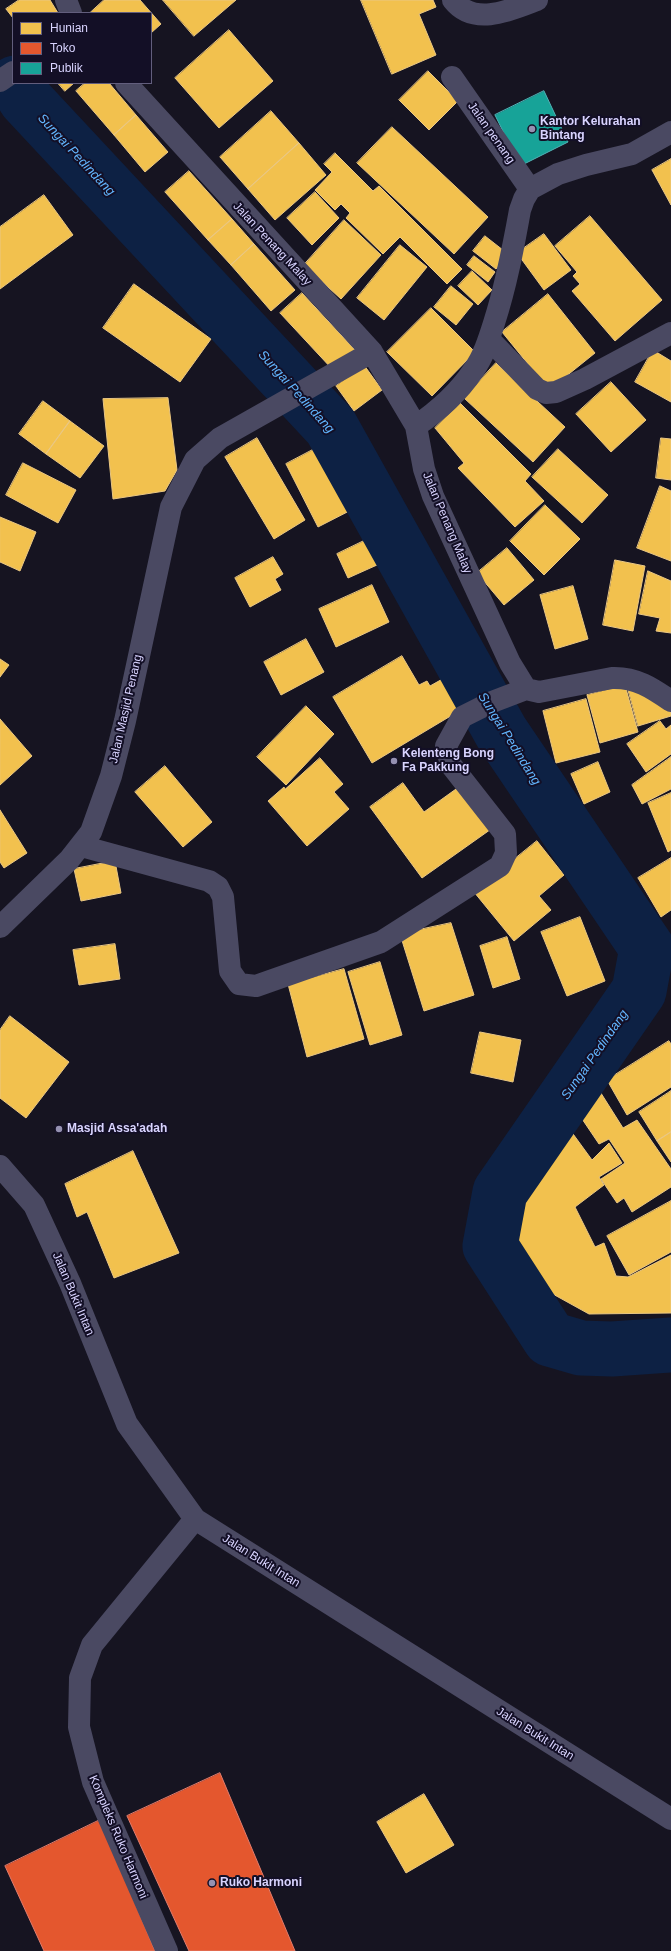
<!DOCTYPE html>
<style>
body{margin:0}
#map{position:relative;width:671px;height:1951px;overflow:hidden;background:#161421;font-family:Helvetica,sans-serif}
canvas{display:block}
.legend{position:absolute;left:12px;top:12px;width:140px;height:72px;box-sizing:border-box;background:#130f26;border:1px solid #625e7d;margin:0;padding:5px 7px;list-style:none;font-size:12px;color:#d9d4ff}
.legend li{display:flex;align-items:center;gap:8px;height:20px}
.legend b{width:20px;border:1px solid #625e7d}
</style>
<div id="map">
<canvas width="671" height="1951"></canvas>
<ul class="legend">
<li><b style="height:11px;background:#f2c14e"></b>Hunian</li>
<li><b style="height:11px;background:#e4572e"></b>Toko</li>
<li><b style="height:11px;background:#17a398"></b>Publik</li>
</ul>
</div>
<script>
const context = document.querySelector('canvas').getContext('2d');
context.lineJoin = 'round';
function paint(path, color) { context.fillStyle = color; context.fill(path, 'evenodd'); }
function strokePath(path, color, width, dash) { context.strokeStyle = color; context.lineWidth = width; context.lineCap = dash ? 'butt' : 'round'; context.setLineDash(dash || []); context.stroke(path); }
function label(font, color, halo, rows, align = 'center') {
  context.font = font + ' Helvetica,sans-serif'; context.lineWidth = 4; context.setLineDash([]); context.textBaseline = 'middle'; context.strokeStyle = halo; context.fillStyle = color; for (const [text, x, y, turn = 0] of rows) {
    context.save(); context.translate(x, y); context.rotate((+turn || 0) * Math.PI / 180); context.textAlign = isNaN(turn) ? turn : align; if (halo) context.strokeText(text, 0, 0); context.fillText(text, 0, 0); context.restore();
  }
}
const homes = new Path2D(`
 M19,0H50L58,13H13V18L6,9Z
 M104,0H140L161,24L151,33V13H90Z
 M163,0H236L194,36Z
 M361,0H433L436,7L419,14L436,55L392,74Z
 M229,30L273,81L219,128L175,78Z
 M428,71L458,101L429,130L399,100Z
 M58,83H74L65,91Z
 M85,83H109L136,115L114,135L76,91Z
 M271,111L299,143L248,189L220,157Z
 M136,115L168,152L145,172L114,135Z
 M392,127L488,217L454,254L357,163Z
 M299,143L326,175L275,220L248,189Z
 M335,153L373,191L379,186L462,269L447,284L400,237L383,254L346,218L350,213L341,204L335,210L315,190L332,172L324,164Z
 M671,159V205L652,170Z
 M189,171L232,219L208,240L165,192Z
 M315,192L339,218L312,245L287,218Z
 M44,195L73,235L0,289V227Z
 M590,216L662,300L615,341L572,291L580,284L573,276L577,272L555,246Z
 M232,219L254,244L231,265L208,240Z
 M344,220L381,255L341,299L304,265Z
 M544,234L571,270L544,290L517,253Z
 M485,236L508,254L496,269L473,251Z
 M254,244L295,290L271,311L231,265Z
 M400,245L427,267L384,320L357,298Z
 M474,256L495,272L488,282L467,265Z
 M472,271L492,290L478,305L458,286Z
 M134,284L211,339L180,382L103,328Z
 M451,286L473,304L456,325L434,307Z
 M302,293L355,350L333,370L280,313Z
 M548,294L595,353L549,390L502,332Z
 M431,308L475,352L432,396L387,352Z
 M653,350L671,361V402L635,382Z
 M496,363L565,427L533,462L464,398Z
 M364,365L382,390L354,411L336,386Z
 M611,382L646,420L611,452L576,414Z
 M168,398L177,470L165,491L113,499L103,399Z
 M43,401L70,421L46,454L19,434Z
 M460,403L531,474L525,481L544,501L515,527L458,468L464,463L435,428Z
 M70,421L104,446L80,478L46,454Z
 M257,438L305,520L274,539L225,457Z
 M661,438L671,439V480L656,478Z
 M324,444L357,507L318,527L286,464Z
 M558,449L608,495L582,523L532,477Z
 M23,463L76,490L58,523L6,495Z
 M660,486L671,491V561L637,548Z
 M545,505L580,539L544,575L510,541Z
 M0,517L36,532L20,571L0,562Z
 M366,540L377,565L348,578L337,554Z
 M507,548L534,580L504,605L477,573Z
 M273,557L283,574L275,579L281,590L250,607L235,578Z
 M615,560L645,566L633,631L603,625Z
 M648,571L671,581V633L656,631L660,618L639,614Z
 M372,585L389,622L336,647L319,609Z
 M573,586L588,639L555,649L540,595Z
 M306,639L324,672L281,695L264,662Z
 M402,656L419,685L427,681L430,686L446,677L464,708L372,763L333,697Z
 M0,659L9,665L0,677Z
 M625,685L638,732L600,743L587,695Z
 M628,689L660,699L671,713V716L638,726Z
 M586,699L600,752L556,763L543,711Z
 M306,706L334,734L286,785L257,757Z
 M0,719L32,756L0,785Z
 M660,721L666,729L671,725V754L646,772L627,744Z
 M671,757V789L642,804L632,785Z
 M320,758L343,784L334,792L349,809L307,846L268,801L284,787L285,789Z
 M598,762L610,792L584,804L571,774Z
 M165,766L212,822L183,847L135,792Z
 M403,783L424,812L463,784L494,827L422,878L370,807Z
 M671,793V850L668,852L648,803Z
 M0,810L27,853L4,868L0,862Z
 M537,841L564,875L539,896L551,910L514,941L474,892Z
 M671,858V910L661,917L638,878Z
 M115,861L121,893L81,901L74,869Z
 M580,917L605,981L567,996L541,932Z
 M451,923L474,995L424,1011L400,934Z
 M507,937L520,979L493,988L480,946Z
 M115,944L120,979L79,985L73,950Z
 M380,962L402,1035L370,1045L348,972Z
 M344,969L364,1039L307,1057L288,984Z
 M10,1016L69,1062L26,1118L0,1098V1030Z
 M480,1032L521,1040L513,1082L471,1073Z
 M669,1041L671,1044V1087L627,1115L607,1080Z
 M599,1090L623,1128L637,1120L671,1169V1187L632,1212L624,1198L617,1203L601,1179L625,1163L609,1139L599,1144L574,1107Z
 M671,1091V1132L657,1141L639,1112Z
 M568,1127L592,1160L609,1143L622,1163L599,1177L604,1185L575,1207L595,1247L604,1243L616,1276L628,1277L671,1255V1313L589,1314L551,1293L521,1254L515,1221L523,1185L539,1157L556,1146L551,1139Z
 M671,1132V1162L657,1141Z
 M133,1151L179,1253L114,1278L87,1212L77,1217L65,1184Z
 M671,1201V1252L629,1275L607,1236Z
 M424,1794L454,1845L406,1873L377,1822Z`);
paint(homes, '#f2c14e');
strokePath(homes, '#eac783', 1);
const shops = new Path2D(`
 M220,1773L295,1951H189L127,1816Z
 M100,1820L155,1951H44L5,1866Z`);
paint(shops, '#e4572e');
strokePath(shops, '#e17c6d', 1);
const public = new Path2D(`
 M544,91L568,142L520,166L495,115Z`);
paint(public, '#17a398');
strokePath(public, '#51b2b7', 1);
strokePath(new Path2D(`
 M15,83L26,100L331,427L501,732L647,948L639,991L500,1192L490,1246L550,1339L581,1348L612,1349L671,1345`), '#0d2144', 55);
strokePath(new Path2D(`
 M66,0L71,13
 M453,0C474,27 511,10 537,0
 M452,77L530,189
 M0,81L13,72
 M126,83L372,352L416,426L424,469L433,496L510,663L526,689L539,692L612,678C636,677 652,688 671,701
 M489,339L537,389L546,393L556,392L585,379L671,333
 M416,426C438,411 458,393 473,371C483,358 489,339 494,323C506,286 513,249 520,210L524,199L530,189L558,174L586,165L632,154L671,132
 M81,846L209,881L218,887L223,897L230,971L239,984L256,986L381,942L500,866L506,853L505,834L451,765L446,746L462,717L492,702L526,689
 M0,927L69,860L91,832L111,776L125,721L171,507L195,460L220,438L372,352
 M0,1166L34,1205L70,1283L127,1424L195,1519L671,1819
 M167,1951L93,1782L79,1727L80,1678L92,1645L195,1519`), '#4a4962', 22);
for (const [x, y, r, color] of [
 [532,129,4,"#9591b1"],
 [394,761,4,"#9591b1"],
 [59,1129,4,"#9591b1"],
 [212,1883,4,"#9591b1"]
]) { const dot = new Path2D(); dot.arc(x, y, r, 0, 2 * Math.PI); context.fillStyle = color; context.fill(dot); strokePath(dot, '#130f26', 1.5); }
label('bold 12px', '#d9d4ff', '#130f26', [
 ["Kantor Kelurahan",540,122],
 ["Bintang",540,136],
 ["Kelenteng Bong",402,754],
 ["Fa Pakkung",402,768],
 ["Masjid Assa'adah",67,1129],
 ["Ruko Harmoni",220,1883]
], 'left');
label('12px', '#d9d4ff', '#130f26', [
 ["Jalan penang",491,133,55],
 ["Jalan Penang Malay",272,244,47],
 ["Jalan Penang Malay",447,523,67],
 ["Jalan Masjid Penang",126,709,-77],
 ["Jalan Bukit Intan",73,1294,67],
 ["Jalan Bukit Intan",261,1561,32],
 ["Jalan Bukit Intan",535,1734,32],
 ["Kompleks Ruko Harmoni",118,1837,67]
]);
label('italic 13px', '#62b6ff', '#130f26', [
 ["Sungai Pedindang",76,155,47],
 ["Sungai Pedindang",296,392,48],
 ["Sungai Pedindang",509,739,58],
 ["Sungai Pedindang",595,1055,-55]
]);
</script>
